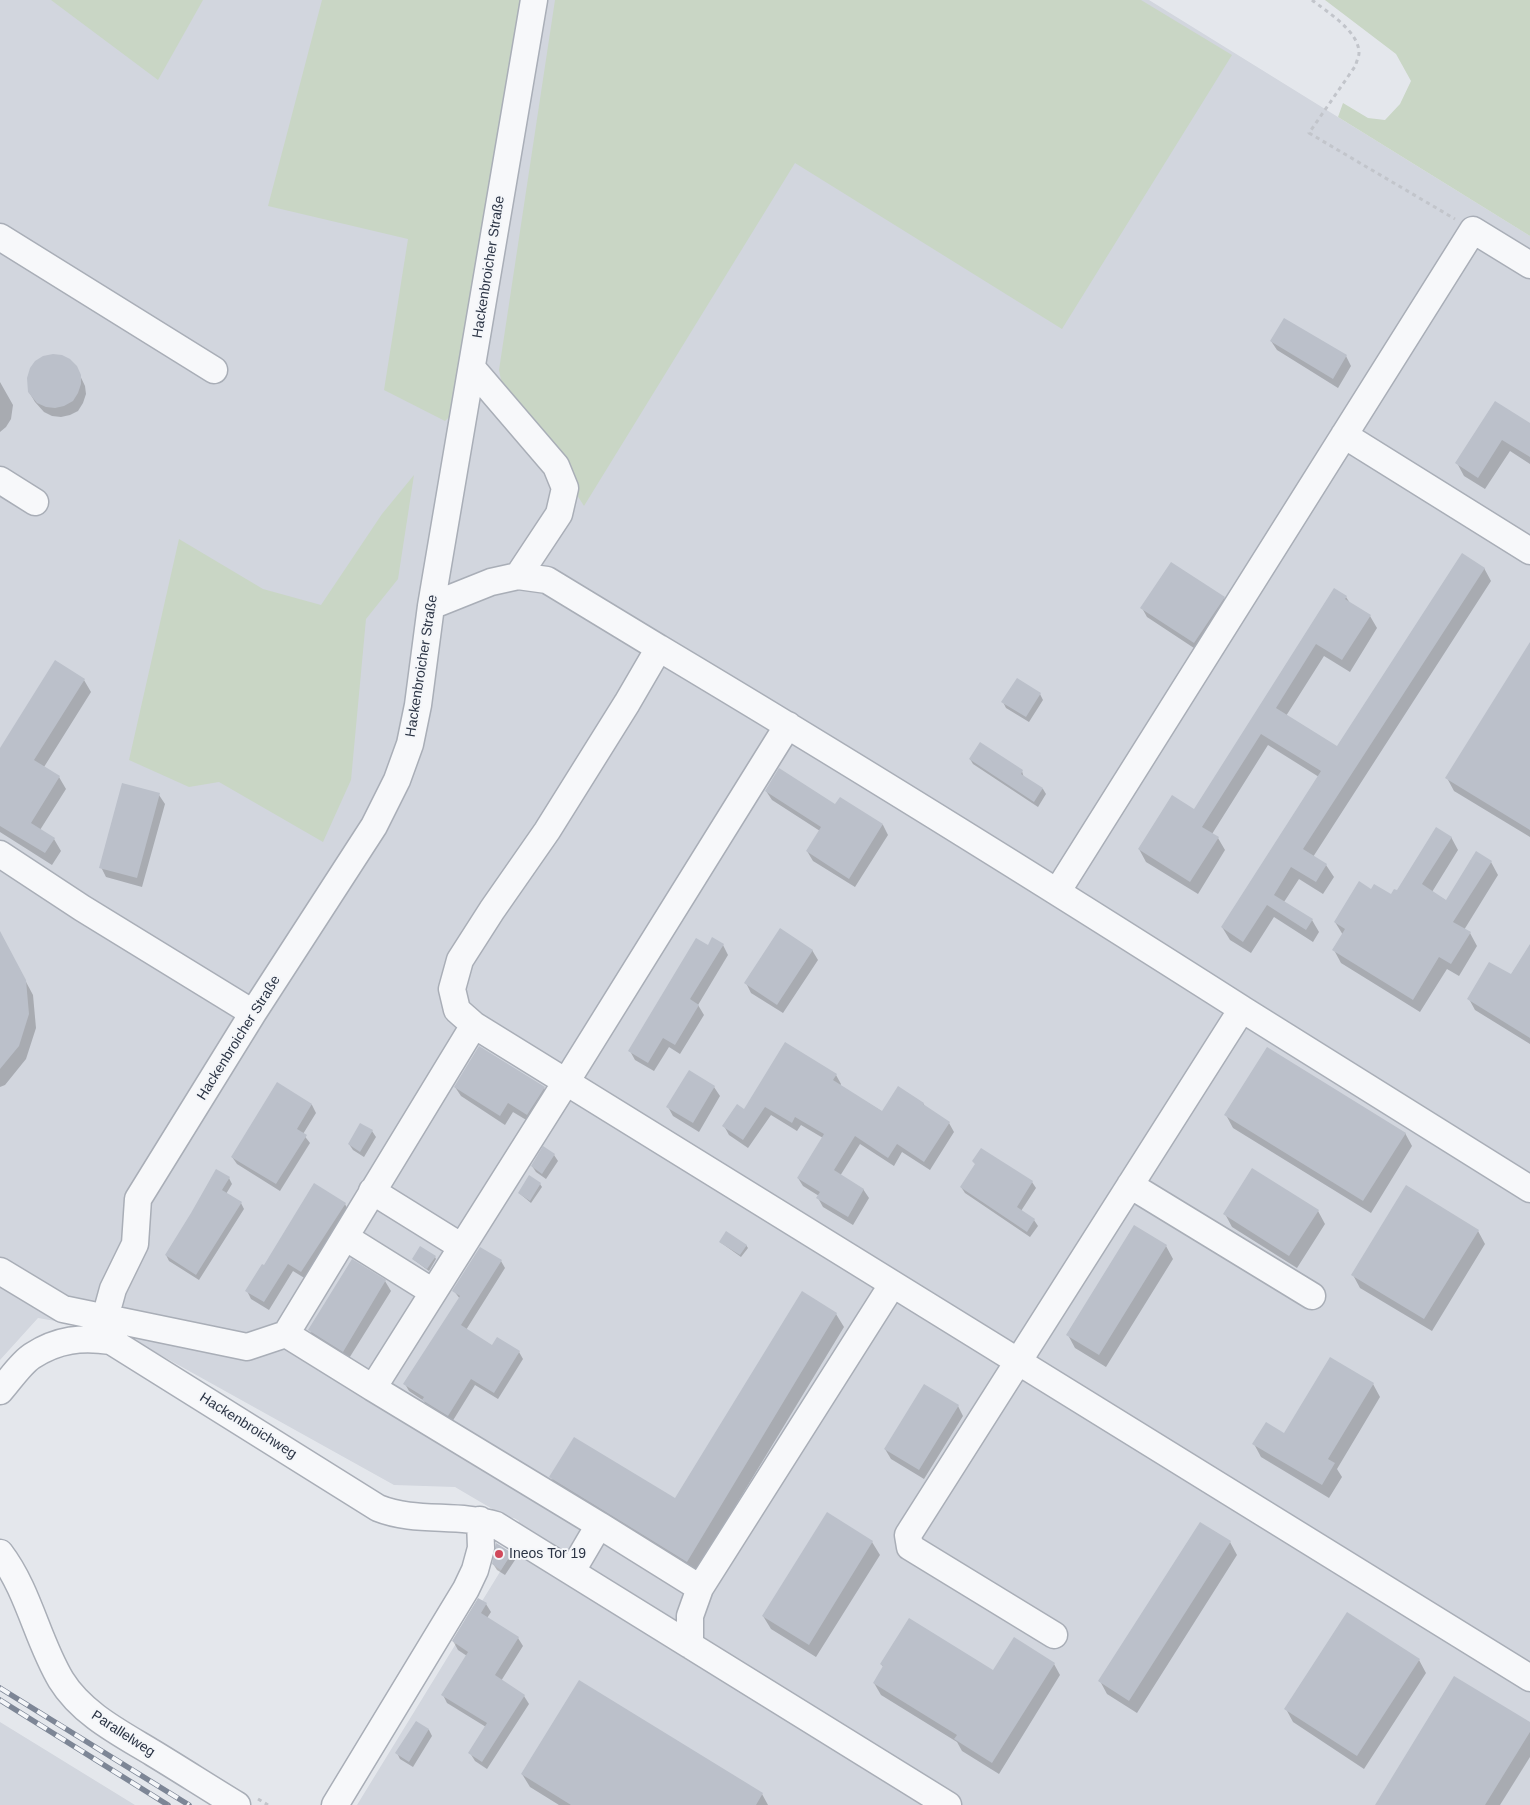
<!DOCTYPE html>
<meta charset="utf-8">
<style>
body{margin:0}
canvas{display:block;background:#e4e7ec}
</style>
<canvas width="1530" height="1805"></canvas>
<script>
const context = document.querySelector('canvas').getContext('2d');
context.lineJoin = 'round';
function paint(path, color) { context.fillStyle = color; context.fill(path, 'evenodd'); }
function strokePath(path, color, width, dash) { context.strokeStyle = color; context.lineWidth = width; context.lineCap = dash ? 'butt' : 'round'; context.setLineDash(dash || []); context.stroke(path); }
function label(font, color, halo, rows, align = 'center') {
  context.font = font + ' Helvetica,sans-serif'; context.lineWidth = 4; context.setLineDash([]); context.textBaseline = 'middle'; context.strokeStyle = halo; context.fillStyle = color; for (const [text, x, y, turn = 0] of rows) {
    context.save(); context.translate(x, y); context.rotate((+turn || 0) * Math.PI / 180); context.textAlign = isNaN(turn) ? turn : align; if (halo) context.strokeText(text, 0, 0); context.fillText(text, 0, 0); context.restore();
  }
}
paint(new Path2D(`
 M0,0H1149L1530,236V1805H357L514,1549L511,1535L519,1521L514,1518L506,1517L455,1487L394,1485L119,1332L38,1318L0,1360Z
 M0,1722L135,1805H0Z`), '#d2d6de');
paint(new Path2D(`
 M51,0H203L158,80Z
 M322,0H523L457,410L445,421L384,390L408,239L268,206Z
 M555,0H1141L1232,55L1062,329L795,163L584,506L577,495L576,480L509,393L501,380L499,370Z
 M1325,0H1530V236L1338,117L1343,103L1368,118L1385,120L1400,104L1411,81L1396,54Z
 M414,475L398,579L366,619L351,780L323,842L219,782L189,787L129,760L179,539L263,589L321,605L382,514Z`), '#c9d6c5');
paint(new Path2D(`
 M1271,341L1346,356L1351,366L1338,388L1277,350Z
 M76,367L85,386L86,394L83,403L78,411L70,415L61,417L52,416L44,412L35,402L29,392Z
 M0,382L13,405L11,419L6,427L0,432Z
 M1530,424V464L1510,451L1485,489L1464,476L1457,463Z
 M1484,568L1491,581L1313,857L1326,865L1334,877L1323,894L1299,879L1284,902L1312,920L1319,932L1313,942L1274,917L1251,953L1230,940L1222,927L1319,777L1268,745L1212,834L1218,838L1225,850L1198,894L1146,862L1139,849L1195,811L1346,597L1350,603L1370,616L1377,628L1350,672L1324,656L1286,716L1337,748Z
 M1224,598L1229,607L1200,652L1147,617L1142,608Z
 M1530,644V837L1454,791L1447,778Z
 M84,680L91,692L44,767L59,777L66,789L40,830L54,839L61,851L52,865L0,832V749Z
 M1040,694L1043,700L1029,722L1006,708L1003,702Z
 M970,759L1022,771L1024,778L1043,789L1046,794L1038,807L973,764Z
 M766,791L836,806L840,799L883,825L888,835L855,887L813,861L807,851L820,831L772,800Z
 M159,795L165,804L142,887L106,877L101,867Z
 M1451,837L1458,850L1432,892L1447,901L1491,862L1498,875L1464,930L1470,933L1477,946L1459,976L1447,969L1420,1012L1341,963L1334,950L1343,935L1335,922L1372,891L1391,896L1397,892Z
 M0,944L17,965L33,995L36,1028L26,1059L5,1085L0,1087Z
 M723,945L728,955L698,1005L704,1015L680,1054L669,1047L654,1071L635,1060L630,1051L708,947Z
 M1530,946V1044L1475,1010L1469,999L1511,975Z
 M812,950L818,960L783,1013L751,993L746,983Z
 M836,1075L841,1084L840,1086L883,1112L923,1103L926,1108L949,1123L954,1132L930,1170L902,1152L894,1166L860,1144L840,1176L863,1189L869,1198L853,1225L823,1207L818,1198L819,1196L803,1186L798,1178L823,1138L801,1125L797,1131L771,1115L748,1148L729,1135L724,1126L744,1111Z
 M278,1084L312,1105L316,1113L303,1134L310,1143L280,1191L237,1164L232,1157Z
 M455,1087L544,1088L550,1097L533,1124L513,1112L505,1125L461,1096Z
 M714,1087L720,1096L699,1132L673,1116L668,1107Z
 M1226,1115L1405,1133L1412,1146L1371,1213L1233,1128Z
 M372,1131L376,1137L364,1157L353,1150L349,1144Z
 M544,1148L554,1155L558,1161L546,1179L536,1172L532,1166Z
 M974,1162L1032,1182L1036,1188L1021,1211L1034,1220L1038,1226L1030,1237L965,1193L961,1187L976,1165Z
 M229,1178L232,1184L226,1194L241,1203L244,1209L199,1280L169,1261L166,1255Z
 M540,1184L542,1187L531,1203L519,1193Z
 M345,1204L349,1212L306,1279L293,1271L269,1310L251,1299L247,1291L264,1267Z
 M1318,1211L1325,1224L1297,1268L1232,1227L1225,1214Z
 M1478,1231L1485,1244L1432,1331L1360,1288L1353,1275Z
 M720,1242L746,1245L748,1248L741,1257Z
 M1166,1246L1173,1259L1106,1367L1075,1348L1068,1335Z
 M435,1257L436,1259L429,1271L413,1259Z
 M352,1261L385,1281L391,1291L348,1360L315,1340L310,1330Z
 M501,1261L505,1268L466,1330L492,1346L519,1352L523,1359L498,1399L475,1385L452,1422L428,1407L424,1401L409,1391L405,1384L460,1299L454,1291Z
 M836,1314L844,1327L694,1574L558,1490L551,1477L676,1500Z
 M1373,1384L1380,1397L1337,1469L1342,1477L1329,1498L1261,1457L1254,1444L1285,1435Z
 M958,1406L963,1416L924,1479L891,1459L885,1449Z
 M827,1514L872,1542L880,1555L816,1657L771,1629L763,1616Z
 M1230,1542L1237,1555L1137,1713L1107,1694L1100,1681Z
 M511,1553L515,1560L505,1575L497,1570L493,1564Z
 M486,1604L491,1612L487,1618L518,1638L523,1646L501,1681L524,1696L529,1704L487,1769L475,1761L470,1753L486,1727L447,1703L443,1695L467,1656L458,1650L453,1641Z
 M1419,1660L1426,1673L1364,1769L1293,1722L1286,1709Z
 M881,1664L993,1672L1054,1664L1060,1675L999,1774L962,1751L957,1742L881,1695L874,1683L884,1668Z
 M416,1722L429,1730L432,1736L413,1767L400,1759L397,1753Z
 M1530,1724V1757L1500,1805H1376Z
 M522,1774L762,1794L768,1805H559L530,1787Z`), '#0003');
paint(new Path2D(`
 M1284,318L1347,355L1333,379L1270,341Z
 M53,354L62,355L70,359L77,366L81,375V384L78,393L73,401L64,406L55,408L46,407L37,403L28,392L27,378L30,368L35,361L43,356Z
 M1495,401L1530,423V457L1502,440L1478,478L1455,463Z
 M1462,553L1485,568L1303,849L1327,864L1316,882L1291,867L1274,895L1313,919L1306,930L1267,905L1243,942L1221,927L1321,771L1261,734L1202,827L1219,837L1190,882L1138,849L1172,795L1194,809L1334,588L1347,596L1345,599L1371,615L1342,660L1316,644L1276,708L1337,746Z
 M1171,562L1225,597L1194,643L1140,608Z
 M1530,642V830L1445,778Z
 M55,660L85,679L34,760L60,776L31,823L55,838L45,853L0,826V748Z
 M1017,678L1041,693L1026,717L1001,702Z
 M980,742L1023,770L1021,774L1043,788L1034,802L969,759Z
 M779,768L835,804L840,797L883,824L849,879L806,851L821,827L765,791Z
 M122,783L160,793L137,878L99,868Z
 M1436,827L1452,837L1422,884L1446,900L1476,851L1492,861L1453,922L1471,932L1451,964L1439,957L1413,1000L1332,950L1345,929L1334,922L1359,881L1371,889L1374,884L1391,894L1394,889L1397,890Z
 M780,928L813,950L777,1005L744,983Z
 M0,931L26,980L29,1014L19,1046L0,1069Z
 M712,937L724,944L690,999L699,1005L675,1045L663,1038L648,1063L628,1051L696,938L708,945Z
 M1530,944V1038L1467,999L1489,962L1511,974Z
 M785,1042L837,1074L833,1080L882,1111L898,1086L924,1103L923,1104L950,1122L924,1162L897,1144L888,1158L855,1136L834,1170L864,1189L848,1217L816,1198L820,1192L797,1178L824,1134L795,1117L792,1123L765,1107L743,1140L722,1126L737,1104L744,1109Z
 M479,1046L545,1087L527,1115L508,1103L500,1116L454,1087Z
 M1267,1047L1406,1133L1363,1201L1224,1115Z
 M689,1070L715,1086L693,1123L666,1107Z
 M277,1082L312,1104L297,1129L307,1135L276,1184L231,1157Z
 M360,1123L373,1130L360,1152L348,1144Z
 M543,1146L555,1154L542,1174L531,1166Z
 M981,1148L1033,1181L1017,1207L1035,1219L1027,1232L960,1187L975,1164L972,1161Z
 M1252,1168L1319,1210L1289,1256L1223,1214Z
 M216,1169L230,1177L222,1190L242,1202L196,1275L165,1255L191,1213Z
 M529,1175L541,1183L530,1201L518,1193Z
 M314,1183L346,1203L301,1272L288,1264L264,1302L245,1291L262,1264L264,1265Z
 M1406,1185L1479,1230L1424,1319L1351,1275Z
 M1134,1225L1167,1245L1099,1355L1066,1335Z
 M726,1231L747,1245L740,1255L719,1242Z
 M420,1246L436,1256L427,1269L412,1259Z
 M480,1247L502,1260L461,1325L492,1345L497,1337L520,1351L494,1393L471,1379L448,1416L422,1400L424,1397L403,1384L460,1296L452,1291Z
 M352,1259L386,1280L343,1352L308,1330Z
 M802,1291L837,1313L687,1562L549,1477L574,1437L675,1498Z
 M1330,1357L1374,1383L1328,1459L1335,1463L1322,1485L1252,1444L1266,1422L1284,1433Z
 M924,1384L959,1405L919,1470L884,1449Z
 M827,1512L873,1541L809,1645L762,1616Z
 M1200,1522L1231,1541L1129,1701L1098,1681Z
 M496,1543L512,1553L501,1570L492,1564Z
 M478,1598L487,1603L481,1613L519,1637L495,1675L525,1695L482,1762L468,1753L487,1723L441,1695L468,1652L452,1641Z
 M1347,1612L1420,1659L1357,1756L1284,1709Z
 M909,1618L993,1670L1014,1637L1055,1663L992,1763L954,1739L957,1735L873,1683L883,1666L880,1664Z
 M1454,1676L1530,1722V1732L1485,1805H1375Z
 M579,1680L763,1793L756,1805H571L521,1774Z
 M416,1721L429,1729L409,1762L395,1753Z`), '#bbc0ca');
const minor = new Path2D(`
 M0,237L214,370
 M472,368L556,466L565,488L559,514L518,576
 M1344,435L1530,551
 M0,480L35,502
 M431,606L491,582L518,576L547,580L659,648
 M0,854L82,908L253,1013
 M1057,892L1473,230L1530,265
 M1242,1009C1049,886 855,765 659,648L627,703L547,831L492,910L460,960L452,989L457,1010L474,1025L1530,1678
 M1130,1185L1312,1296
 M372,1191L462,1247
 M345,1237L433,1292
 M0,1271L63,1309L247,1347L286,1334L474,1025
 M105,1318L113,1289L135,1244L138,1199L253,1013L374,826L397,780L410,744L418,705L431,606L534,0
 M286,1334L373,1388
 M0,1391C9,1381 21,1363 32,1356C58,1339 82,1337 111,1341L378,1508C415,1523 458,1513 496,1525L948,1805
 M599,1525L700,1588
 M0,1553C29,1591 37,1640 61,1680C82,1714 120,1733 153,1753C181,1770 209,1788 237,1805
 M572,1571L599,1525L373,1388L566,1082L788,725
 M1054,1635L910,1547L908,1535L1242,1009L1530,1189
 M690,1645V1616L700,1588L892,1285
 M335,1805L466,1589L475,1570L481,1548L480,1520`);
strokePath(minor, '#a9aeb7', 29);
strokePath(new Path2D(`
 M1312,0C1327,12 1359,31 1359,53C1359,57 1356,62 1356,65L1309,133L1455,219
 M258,1799L268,1805`), '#c2c5cb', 3, [4, 4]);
strokePath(minor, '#f7f8fa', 26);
const rail = new Path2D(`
 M0,1688L189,1805
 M0,1700L168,1805`);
strokePath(rail, '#7d8696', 5.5);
strokePath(rail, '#f4f6f9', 4, [11]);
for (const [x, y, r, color] of [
 [499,1554,5,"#d1495b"]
]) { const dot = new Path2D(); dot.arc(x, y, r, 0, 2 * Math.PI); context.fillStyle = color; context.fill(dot); strokePath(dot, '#f4f6f9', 2); }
label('14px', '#2b3445', '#f4f6f9', [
 ["Hackenbroicher Straße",489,267,-81],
 ["Hackenbroicher Straße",422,666,-81],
 ["Hackenbroicher Straße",239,1038,-58],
 ["Hackenbroichweg",248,1426,32],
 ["Parallelweg",123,1734,33]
]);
label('14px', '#2b3445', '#f4f6f9', [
 ["Ineos Tor 19",509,1554]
], 'left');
</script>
